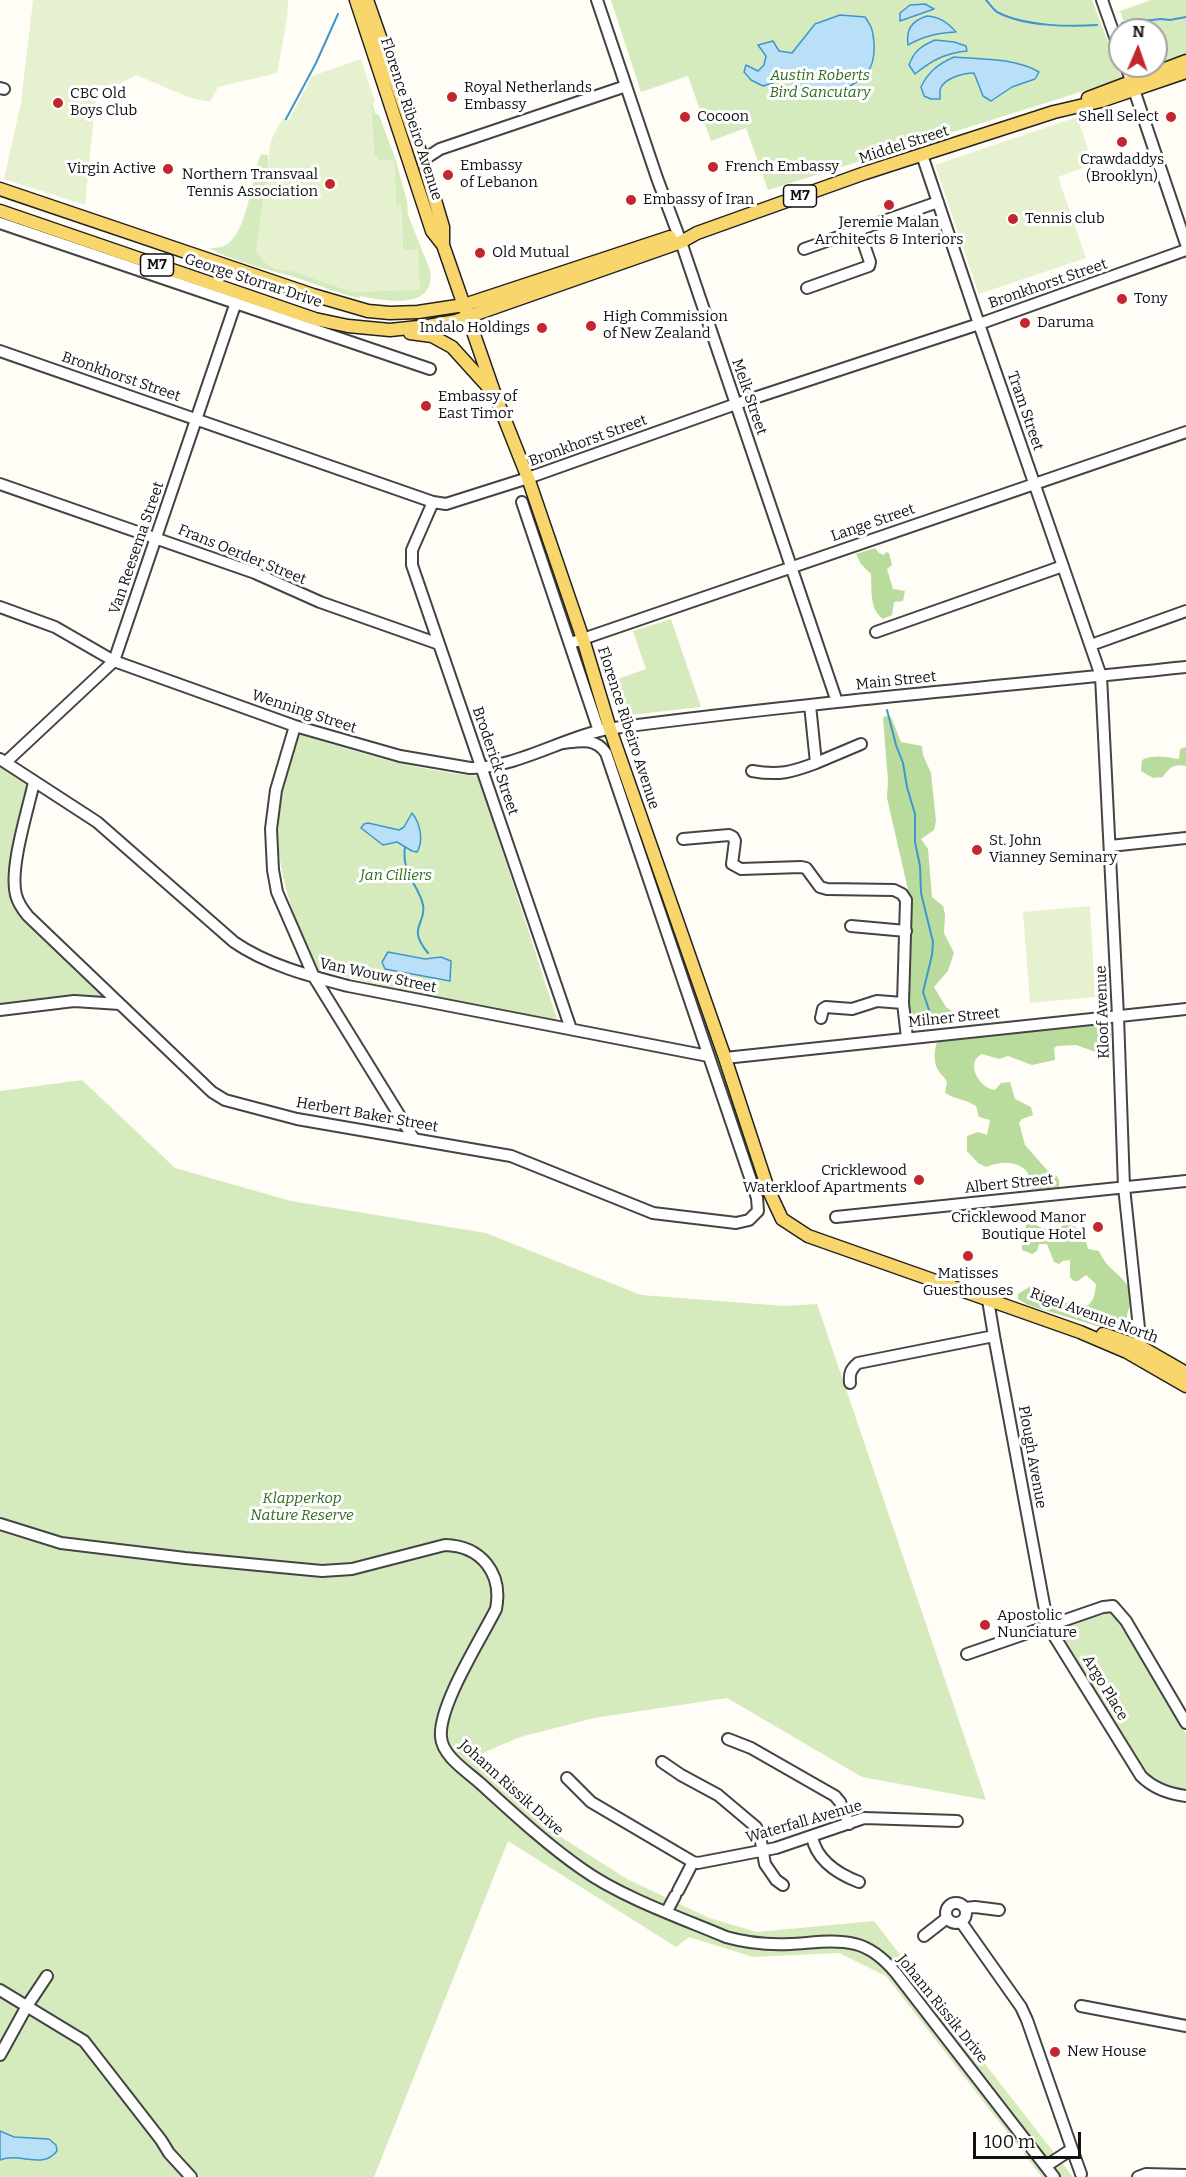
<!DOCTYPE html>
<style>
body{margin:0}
#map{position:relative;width:1186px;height:2177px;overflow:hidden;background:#fffdf5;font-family:Bitter,serif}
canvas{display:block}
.north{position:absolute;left:1108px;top:18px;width:60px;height:60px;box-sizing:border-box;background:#fff;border:2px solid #a0a0a0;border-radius:50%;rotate:2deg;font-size:16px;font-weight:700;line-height:24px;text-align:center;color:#111}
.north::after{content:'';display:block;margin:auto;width:21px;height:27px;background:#c4262e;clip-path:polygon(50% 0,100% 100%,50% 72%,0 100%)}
.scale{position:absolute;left:973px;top:2132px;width:108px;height:27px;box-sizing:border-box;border:3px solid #111;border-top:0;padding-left:8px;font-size:18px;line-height:21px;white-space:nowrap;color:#111;-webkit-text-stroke:4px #fff;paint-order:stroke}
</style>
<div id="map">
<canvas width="1186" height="2177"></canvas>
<div class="north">N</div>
<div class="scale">100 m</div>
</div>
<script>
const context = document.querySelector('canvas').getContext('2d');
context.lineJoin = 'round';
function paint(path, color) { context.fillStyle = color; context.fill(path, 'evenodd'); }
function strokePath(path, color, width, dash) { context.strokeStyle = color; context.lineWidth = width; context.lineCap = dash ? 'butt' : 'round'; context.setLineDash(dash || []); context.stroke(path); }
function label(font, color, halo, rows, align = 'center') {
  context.font = font + ' Bitter,serif'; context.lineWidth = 6; context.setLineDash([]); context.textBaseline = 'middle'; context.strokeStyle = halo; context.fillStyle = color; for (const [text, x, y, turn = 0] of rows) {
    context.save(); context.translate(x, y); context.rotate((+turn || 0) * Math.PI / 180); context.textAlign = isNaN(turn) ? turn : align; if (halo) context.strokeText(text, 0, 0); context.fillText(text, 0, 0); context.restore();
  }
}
paint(new Path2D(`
 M611,0H1092L1122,79L768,190L746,128L711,141L688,76L641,92Z
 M1151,0H1186V56L1141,72L1139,66H1156V30H1127L1120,11Z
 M371,104L373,105L375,113L379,115L395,158L407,201L408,215L430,270C437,311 385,301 360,296V298C338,294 319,285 297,278C268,269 236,263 209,248C214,248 219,248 224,246C248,235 251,177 261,154L268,155L271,206L294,269L352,292L420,289L403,250L401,205L396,206L394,160L378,161L374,156Z
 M671,619L701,707L622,716L609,682L646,669L633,631Z
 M300,734C357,752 417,771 478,776L558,1022L435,999L316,969C293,915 270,860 280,800C284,778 293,755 300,734Z
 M0,759L33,781L12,884L59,950L109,998L0,1009Z
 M82,1080L175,1168L291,1201L486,1233L641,1295L784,1306L817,1304L986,1800L862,1777L727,1698L594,1718L520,1737L471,1758L561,1837L627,1879L709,1918L757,1932L874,1921L1073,2177H1042L886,1976L839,1953L753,1957L689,1937L676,1947L508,1841L374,2177H0V1091Z
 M1106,1610L1114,1613L1186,1734V1791L1150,1779L1136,1763L1055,1628Z`), '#d5ebbd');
paint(new Path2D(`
 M875,548L879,553L884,555L886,552L889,553L892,565L887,569L893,589L905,591L903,601L894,602L892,615L883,619C869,609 872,590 871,574L861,564L856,554Z
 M885,716L891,717L901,742L922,746L923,755L931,773L936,821L934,830L921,839L928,849L932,897L943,906L945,915L944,933L954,953L948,971L934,987L946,1007L963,1018V1021L910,1023L909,997L911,937L909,894L887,798L888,781L883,718Z
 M1186,747V766C1175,763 1168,768 1163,777L1153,778L1141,771L1142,760C1154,754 1166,757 1179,759L1180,749Z
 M1097,1022L1111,1034L1108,1054L1099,1053L1076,1045L1057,1046L1054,1048L1055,1060L1032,1065L1008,1056L999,1059L982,1054C964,1063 980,1089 995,1090L1001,1083L1010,1082L1015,1099L1031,1107L1033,1115L1022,1119L1019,1123L1025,1145L1048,1171L1056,1175L1059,1180V1189C1048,1191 1036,1194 1027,1187L1028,1173C1018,1160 1000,1161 986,1167L978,1163L967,1151V1136L978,1132L987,1135L990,1120L979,1117L976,1106C967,1100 955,1099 945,1093L947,1082C944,1076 940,1074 938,1070C933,1062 934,1048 938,1040Z
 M1032,1222C1042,1231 1048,1227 1060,1229L1061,1226C1078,1221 1085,1235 1088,1249L1099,1251C1111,1279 1140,1276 1127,1316C1125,1322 1126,1327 1123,1334L1028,1305L1018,1299V1294L1031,1286L1051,1299L1057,1298L1063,1303L1074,1302L1085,1307C1094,1302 1095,1294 1096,1284L1086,1275L1078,1281H1074L1070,1277V1260L1063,1261L1059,1264L1054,1262L1047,1244H1039L1037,1251L1032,1254L1022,1250L1021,1232L1025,1229L1026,1225Z`), '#b9dc9c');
paint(new Path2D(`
 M33,0H288L287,19L277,73L218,87L210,102L191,98L136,75L114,87L97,85L85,205L4,179L21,103Z
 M361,59L375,102L371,105L374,155H378V161L394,160L396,205H401L403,250L418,249L420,290L352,292L291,271C274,272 265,265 256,252L267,167L269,166C268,143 272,137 283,118L289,120L312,76Z
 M1077,117L1093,164L1058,177L1086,258L979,294L935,165Z
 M1090,906L1095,997L1030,1003L1023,912Z`), '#e6f2cf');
const water = new Path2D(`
 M925,4L934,9L900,21V13L910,5Z
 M840,15L865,17C873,29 872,29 874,42C876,70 865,79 841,91C835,95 822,100 815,99C803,97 794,84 786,76L779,81L763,86L751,80L744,72L746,65L758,71L764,65L766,56L758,45L773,41L779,51L792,53L815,24Z
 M927,16C940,17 947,22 956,32C937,33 924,36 908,45C906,30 911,21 927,16Z
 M935,40L954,42L966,46L967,51C946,53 932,60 915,74L909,65C914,51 921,46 935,40Z
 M954,57C981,59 1015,58 1039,72L1035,79L1012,87L991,101L983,96L974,73C964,73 943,78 940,90C940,93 940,96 940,99H931L924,96L921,87C928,72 938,64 954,57Z
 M412,813C420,823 424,840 417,852L412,851L397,842L383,845L361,828L364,824L368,823L399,830L404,827Z
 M388,952L425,959L441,957L451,961L450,981L385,969L382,962Z
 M0,2131L14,2137L49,2139L56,2145L57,2151C42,2170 21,2152 0,2160Z`);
paint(water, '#b9e0f7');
strokePath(water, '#3f96cf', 1.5);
strokePath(new Path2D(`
 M986,0C990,4 994,11 999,13C1025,26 1069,27 1097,25
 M1122,23L1161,19L1170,20L1186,17
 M286,119L316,63L338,14
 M887,710L896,745L903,763L907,787L915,814V842L920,866L921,893L933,942L932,955L923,992L930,1013V1024
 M405,847C401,874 419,885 423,905C427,924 406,927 428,953`), '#3f96cf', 2);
const minor = new Path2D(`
 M597,0L657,178L681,242L837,702
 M1102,0L1120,51
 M1126,66L1186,244
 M0,88L4,89
 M922,155L979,324L1101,676L1118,1016L1124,1187L1141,1347
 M423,160L440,149L626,86
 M0,223L430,369
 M804,249L938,202
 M807,288L869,266L870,262L859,230
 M0,351L433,502L446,504L528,478L736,404L979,324L1186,250
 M0,484L255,573L320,602L439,644
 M433,502L412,550V565L571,1029
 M522,502L599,731
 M0,607L55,627L114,661L295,726L400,756L470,768C515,769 569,734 614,728C804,703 995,687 1186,667
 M876,632L1063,566
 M571,643L1186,432
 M1091,645L1186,611
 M810,705L816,763L861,744
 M295,726L276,790L271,829L273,870L277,892L314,977L414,1139
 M0,759L97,822L234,942C267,965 310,976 348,986L708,1056
 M6,762L114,661L235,305
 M752,771C779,776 792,772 816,763
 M34,782C28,810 9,868 16,895C18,903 23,910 28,916L212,1092L225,1100L297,1119L511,1156L653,1213L736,1223L749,1220L758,1211L757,1198L606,753C595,737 580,741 563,743
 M683,839L729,835L733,837L735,841L732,864L741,869L801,867L806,868L820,887L827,889L894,890L902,894L906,900L903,1003L907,1038
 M1110,846L1186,838
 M851,926L906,931
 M0,1010L74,1001L120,1004
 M821,1018L823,1009L826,1007L852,1009L877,1001L903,1003
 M725,1058L1186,1009
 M836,1217L1186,1181
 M990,1294L988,1300L994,1336L1048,1626L1141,1776C1153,1788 1170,1794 1186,1796
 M850,1383C849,1373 851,1369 858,1363L994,1336
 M0,1524L61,1543L185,1558L322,1571L352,1569L445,1545C481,1546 503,1573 496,1609C481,1639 438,1706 441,1737C442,1756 468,1772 481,1784C513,1813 546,1844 582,1869C621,1897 681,1918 726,1937C747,1943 768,1945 790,1944C812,1943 834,1939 855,1944C872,1948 885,1960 896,1973L1054,2177
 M967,1654L1103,1607L1113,1606L1126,1621L1186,1723
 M728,1739L751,1748L835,1796L840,1802L849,1824
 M662,1762L681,1775L718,1795L756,1827L760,1836L765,1864L776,1880L783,1885
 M567,1778L591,1802L693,1862L698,1863L776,1848L864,1818L957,1821
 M812,1837C817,1861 838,1874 859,1882
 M678,1891L693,1862
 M946 1913a10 10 0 1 1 20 0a10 10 0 1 1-20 0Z
 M965,1908L975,1907L999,1910
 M667,1911L675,1896
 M961,1922L1021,2007L1027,2020L1072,2149L1046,2166
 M924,1936L947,1918
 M0,1990L84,2041L161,2140L169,2153L191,2177
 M1081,2006L1186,2026
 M0,2055L27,2006L47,1976
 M1072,2149L1081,2174
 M1138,2177L1146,2174L1186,2175`);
const major = new Path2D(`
 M356,0L432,231L443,245
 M367,0L423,160L443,227V245L495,395L528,478L583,639L610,729L725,1058L768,1189L782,1219L808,1236L1080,1332L1127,1352L1186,1386
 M1088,98L1186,61
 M0,189L313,295L368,311L390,313L418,312L464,305L670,237
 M0,211L315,319L348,326L390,330L428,326L456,321L681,242L697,233L865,173L1054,112L1101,101L1186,72
 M410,333L432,336L452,347L490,389
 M1103,1334L1141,1347L1186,1373`);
strokePath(minor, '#444', 14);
strokePath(major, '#222', 15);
strokePath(minor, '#fff', 10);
strokePath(major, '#f9d66b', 12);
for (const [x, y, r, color] of [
 [452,97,6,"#c4262e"],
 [58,103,6,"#c4262e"],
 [685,117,6,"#c4262e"],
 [1171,117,6,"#c4262e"],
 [1122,142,6,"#c4262e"],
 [713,167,6,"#c4262e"],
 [168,169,6,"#c4262e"],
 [448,175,6,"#c4262e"],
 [330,184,6,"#c4262e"],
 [631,200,6,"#c4262e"],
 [889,205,6,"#c4262e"],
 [1013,219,6,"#c4262e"],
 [480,253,6,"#c4262e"],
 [1122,299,6,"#c4262e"],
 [1025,323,6,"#c4262e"],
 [591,326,6,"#c4262e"],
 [542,328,6,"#c4262e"],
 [426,406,6,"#c4262e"],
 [977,850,6,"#c4262e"],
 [919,1180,6,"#c4262e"],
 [1098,1227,6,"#c4262e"],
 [968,1256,6,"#c4262e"],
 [985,1625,6,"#c4262e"],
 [1055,2052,6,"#c4262e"]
]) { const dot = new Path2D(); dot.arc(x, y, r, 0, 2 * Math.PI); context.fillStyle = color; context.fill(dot); strokePath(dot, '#fff', 2); }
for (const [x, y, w] of [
 [800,196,33],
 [157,265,33]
]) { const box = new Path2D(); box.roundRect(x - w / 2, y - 11, w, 22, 4.5); context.fillStyle = '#fff'; context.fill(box); strokePath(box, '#111', 1.5); }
label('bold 14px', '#111', null, [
 ["M7",800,196],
 ["M7",157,265]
]);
label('italic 15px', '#2f6b1f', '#fff', [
 ["Austin Roberts",820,76],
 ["Bird Sancutary",820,93],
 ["Jan Cilliers",396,876],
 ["Klapperkop",302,1499],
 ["Nature Reserve",302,1516]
]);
label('15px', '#111', '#fff', [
 ["Royal Netherlands",464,88],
 ["Embassy",464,105],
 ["CBC Old",70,94],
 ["Boys Club",70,111],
 ["Cocoon",697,117],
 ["Shell Select",1159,117,"right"],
 ["Crawdaddys",1122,160,"center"],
 ["(Brooklyn)",1122,177,"center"],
 ["Embassy",460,166],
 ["of Lebanon",460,183],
 ["French Embassy",725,167],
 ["Virgin Active",156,169,"right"],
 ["Northern Transvaal",318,175,"right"],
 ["Tennis Association",318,192,"right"],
 ["Embassy of Iran",643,200],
 ["Tennis club",1025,219],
 ["Jeremie Malan",889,223,"center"],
 ["Architects & Interiors",889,240,"center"],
 ["Old Mutual",492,253],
 ["Tony",1134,299],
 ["High Commission",603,317],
 ["of New Zealand",603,334],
 ["Daruma",1037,323],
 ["Indalo Holdings",530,328,"right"],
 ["Embassy of",438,397],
 ["East Timor",438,414],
 ["St. John",989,841],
 ["Vianney Seminary",989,858],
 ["Cricklewood",907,1171,"right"],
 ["Waterkloof Apartments",907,1188,"right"],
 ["Cricklewood Manor",1086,1218,"right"],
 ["Boutique Hotel",1086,1235,"right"],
 ["Matisses",968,1274,"center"],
 ["Guesthouses",968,1291,"center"],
 ["Apostolic",997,1616],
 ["Nunciature",997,1633],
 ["New House",1067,2052]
], 'left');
label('15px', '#111', '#fff', [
 ["Florence Ribeiro Avenue",411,119,72],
 ["Middel Street",904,145,-18],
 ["George Storrar Drive",253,281,18],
 ["Bronkhorst Street",1048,284,-19],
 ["Bronkhorst Street",121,377,19],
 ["Melk Street",749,397,71],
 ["Tram Street",1025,411,71],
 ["Bronkhorst Street",588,441,-20],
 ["Lange Street",873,523,-19],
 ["Van Reesema Street",137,548,-71],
 ["Frans Oerder Street",242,555,22],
 ["Main Street",896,681,-6],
 ["Wenning Street",304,712,18],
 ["Florence Ribeiro Avenue",628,728,72],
 ["Broderick Street",495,761,71],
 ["Van Wouw Street",378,976,12],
 ["Kloof Avenue",1103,1012,-92],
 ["Milner Street",954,1018,-6],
 ["Herbert Baker Street",367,1115,10],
 ["Albert Street",1009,1184,-6],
 ["Rigel Avenue North",1094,1316,20],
 ["Plough Avenue",1032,1457,80],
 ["Argo Place",1105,1688,59],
 ["Johann Rissik Drive",511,1788,42],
 ["Waterfall Avenue",804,1822,-16],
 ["Johann Rissik Drive",942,2009,51]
]);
</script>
